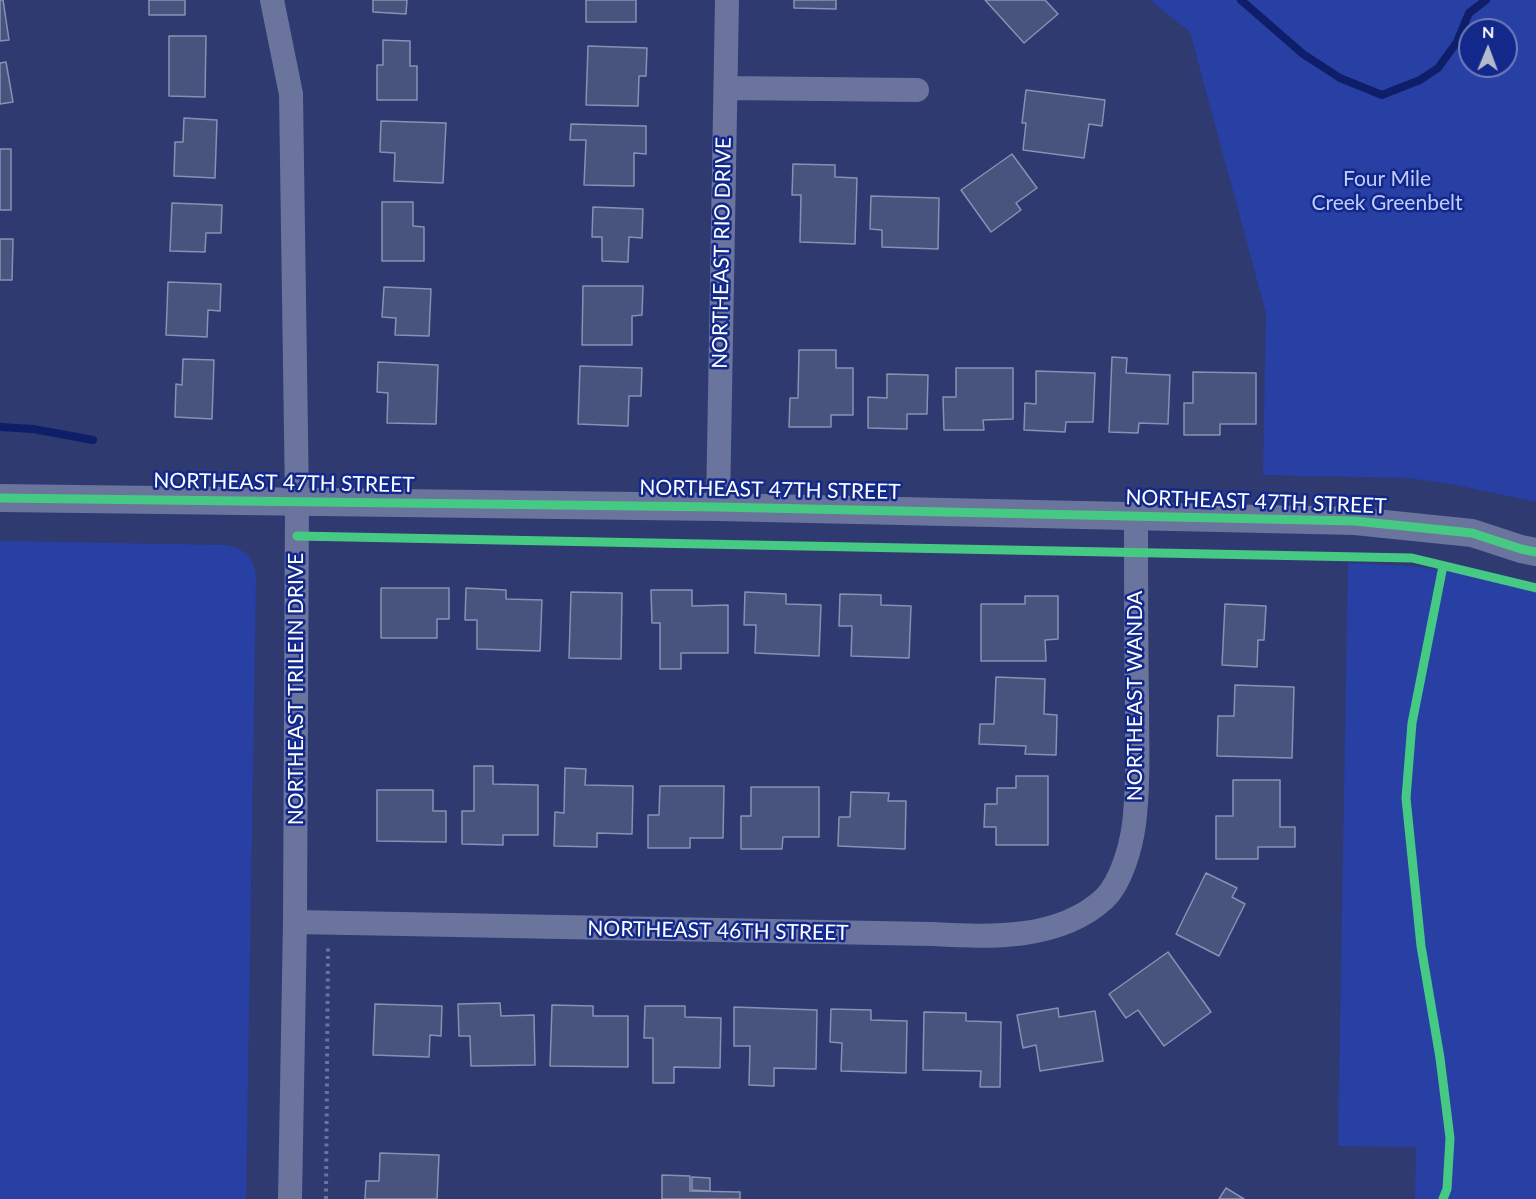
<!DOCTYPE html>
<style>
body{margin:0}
#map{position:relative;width:1536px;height:1199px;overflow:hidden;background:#2e3a70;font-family:Lato,sans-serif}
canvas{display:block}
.north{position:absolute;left:1458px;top:18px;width:60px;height:60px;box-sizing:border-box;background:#13288b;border:2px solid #717eb9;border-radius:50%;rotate:1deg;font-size:16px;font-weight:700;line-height:24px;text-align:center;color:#fff}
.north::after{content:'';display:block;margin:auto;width:21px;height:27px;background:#b6bacd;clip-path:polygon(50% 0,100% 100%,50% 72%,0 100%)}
</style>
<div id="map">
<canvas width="1536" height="1199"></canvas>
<div class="north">N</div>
</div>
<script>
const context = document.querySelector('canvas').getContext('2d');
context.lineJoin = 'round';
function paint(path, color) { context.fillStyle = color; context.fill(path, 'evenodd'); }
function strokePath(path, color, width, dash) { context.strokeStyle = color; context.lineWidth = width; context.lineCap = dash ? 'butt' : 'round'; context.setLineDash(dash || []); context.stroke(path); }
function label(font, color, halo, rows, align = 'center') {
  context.font = font + ' Lato,sans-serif'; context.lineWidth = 5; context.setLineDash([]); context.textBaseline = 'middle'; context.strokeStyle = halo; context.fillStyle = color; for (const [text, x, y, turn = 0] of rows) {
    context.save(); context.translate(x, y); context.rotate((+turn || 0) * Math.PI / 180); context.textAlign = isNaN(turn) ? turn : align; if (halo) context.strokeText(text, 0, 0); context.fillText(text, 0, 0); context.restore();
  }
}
paint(new Path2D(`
 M1150,0H1536V502L1447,483L1406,478L1263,475L1266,313L1190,32ZM1470,30H1506V66H1470Z
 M0,541L226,545C243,548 255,558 256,577L246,1199H0Z
 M1348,563L1411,566L1449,571L1536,590V1199H1415L1416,1147L1338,1146Z`), '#283fa4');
strokePath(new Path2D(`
 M1241,0L1303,54L1340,78L1382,95L1420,80L1438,68L1457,42L1469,13L1486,0
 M0,427L33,429L93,440`), '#0e1e68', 8);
const building = new Path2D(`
 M0,0H3L9,40L0,41Z
 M149,0H185V15H149Z
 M373,0H407L406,14L373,12Z
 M586,0H636V22H586Z
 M794,0H836V9L794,8Z
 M985,0H1045L1058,14L1024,43Z
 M169,36H206L205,97L169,96Z
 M383,40L410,41V66H417V100H377V65H383Z
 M588,46L647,48L646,76H639L638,106L586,105Z
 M6,62L13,102L0,104V63Z
 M1026,90L1105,100L1102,126L1089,124L1084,158L1023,150L1026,123H1022Z
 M184,118L217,120L215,178L174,176L175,142H183Z
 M381,121L446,123L443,183L394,181L395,153L380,152Z
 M571,124L646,126V154L634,153V186L584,185L586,140H570Z
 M0,149H11V210H0Z
 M1012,154L1037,188L1016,203L1021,210L991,232L961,190Z
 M793,164L835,165V177L857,178L855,244L800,242L801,195H792Z
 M871,196L939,198L938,249L882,247V230L870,229Z
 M382,202H413V226L424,227V261H382Z
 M172,203L222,205L221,233H206L205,252L170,251Z
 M593,207L643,209L642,238L629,237L628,262L602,261V237H592Z
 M0,239H13L12,280H0Z
 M168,282L221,284L220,311L208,310L207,337L166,335Z
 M583,286H643L642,315L632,316V345H582Z
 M384,287L431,289L429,336L395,335L396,318L382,317Z
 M799,350H836V368H853V415H831V427H789L790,398H798Z
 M1112,357L1127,358L1126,373L1170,375L1168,424L1139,423L1138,433L1109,432Z
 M183,359L214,360L212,419L175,417L176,384L182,385Z
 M378,362L438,365L436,424L387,423L388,393L377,392Z
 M580,366L642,368L641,396H629L628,426L578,424Z
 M956,368H1013V419L983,420L984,430H944L943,397H956Z
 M1036,371L1095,373L1093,422H1066L1065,432L1024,430L1025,403L1036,404Z
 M1193,372L1256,373V424H1220V435H1184V403H1193Z
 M887,374L928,375L927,414H907V429L868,428V397L887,398Z
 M381,588H449V619H437V638H381Z
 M466,588L506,590V599L542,600L540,651L477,649V620H465Z
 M651,590H692V606L728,605V653H681V669H660V623H652Z
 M571,592L622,593L621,659L569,658Z
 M745,592L786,594V604L821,605L819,656L755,653L756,625H744Z
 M840,594L881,595V605L911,606L909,658L851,656L852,626H839Z
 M1025,596H1058V639L1045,640L1046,661H981V604H1025Z
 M1225,604L1266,606L1264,640H1258L1257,667L1222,665Z
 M996,677L1045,679L1044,714L1057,715L1056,755L1025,754L1026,746L979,744L980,724H994Z
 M1235,685L1294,687L1292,758L1217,756L1218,716H1234Z
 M474,766H493V784L538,785V835H503V845L462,844V811H474Z
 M565,768L586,769L585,785L633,786L632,834L597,833V847L554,846L555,812L564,813Z
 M1016,776H1048V845H996V827H984L985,804H997V788H1016Z
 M1233,780H1280V827H1295V847H1258V859H1216V816H1233Z
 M660,786H724L723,838H690V848H648V815H659Z
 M751,787H819V837H783L782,849H741V816H751Z
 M377,790H433V811H446V842L377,841Z
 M851,792L889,793L888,801H906L905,849L838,846L839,817H850Z
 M1206,873L1237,888L1232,897L1245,904L1219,956L1176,934Z
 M1168,952L1211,1012L1164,1046L1138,1010L1126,1018L1109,994Z
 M500,1003L501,1016L534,1015L535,1065L471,1066L470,1036H459L458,1004Z
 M375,1004L442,1006L441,1036L430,1035L429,1057L373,1055Z
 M552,1005L593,1006V1016H628V1067L550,1066Z
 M645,1006H685V1017L721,1018L720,1068L674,1067V1083H653V1038H644Z
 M734,1007L817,1010L816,1069L774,1068V1086L749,1085L750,1046H734Z
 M1058,1008L1059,1017L1095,1011L1103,1061L1040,1071L1036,1045L1023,1048L1017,1015Z
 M831,1009L871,1010V1020L907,1021L906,1073L841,1071L842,1043L830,1042Z
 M924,1012L966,1013V1021L1001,1022L1000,1087H980L981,1071L923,1070Z
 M380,1153L439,1155L437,1199H365L366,1181H379Z
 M662,1175L690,1176V1191L740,1192V1199H662Z
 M692,1177L710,1178V1191L692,1190Z
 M1226,1188L1244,1199H1219Z`);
paint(building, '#48537e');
strokePath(building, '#8991b3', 1.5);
strokePath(new Path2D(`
 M326,1199L328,948`), '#6a749c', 4, [3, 4.5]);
strokePath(new Path2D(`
 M272,0L291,94L297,501L295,922L290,1199
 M726,88L917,90
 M718,507L727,0
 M295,922L931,934C989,937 1058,941 1104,899C1121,883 1131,847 1134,824C1139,784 1137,742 1137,702C1136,639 1136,577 1136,515`), '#6a749c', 24);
strokePath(new Path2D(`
 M0,498L718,507L1355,521L1472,533L1521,549L1536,552`), '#6a749c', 28);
strokePath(new Path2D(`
 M0,498L718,507L1355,521L1472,533L1521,549L1536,552
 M297,536L1412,558L1536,588
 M1443,566L1412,723L1406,798L1421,946L1440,1058L1450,1138L1447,1189L1443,1199`), '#46c982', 9);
label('21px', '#c0ccfc', '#13288b', [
 ["Four Mile",1387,179],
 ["Creek Greenbelt",1387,203]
]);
label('21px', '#fff', '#13288b', [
 ["NORTHEAST RIO DRIVE",722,253,-89],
 ["NORTHEAST 47TH STREET",284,483,1],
 ["NORTHEAST 47TH STREET",770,490,1],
 ["NORTHEAST 47TH STREET",1256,502,2],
 ["NORTHEAST TRILEIN DRIVE",296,689,-90],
 ["NORTHEAST WANDA",1135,696,-90],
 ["NORTHEAST 46TH STREET",718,931,1]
]);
</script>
